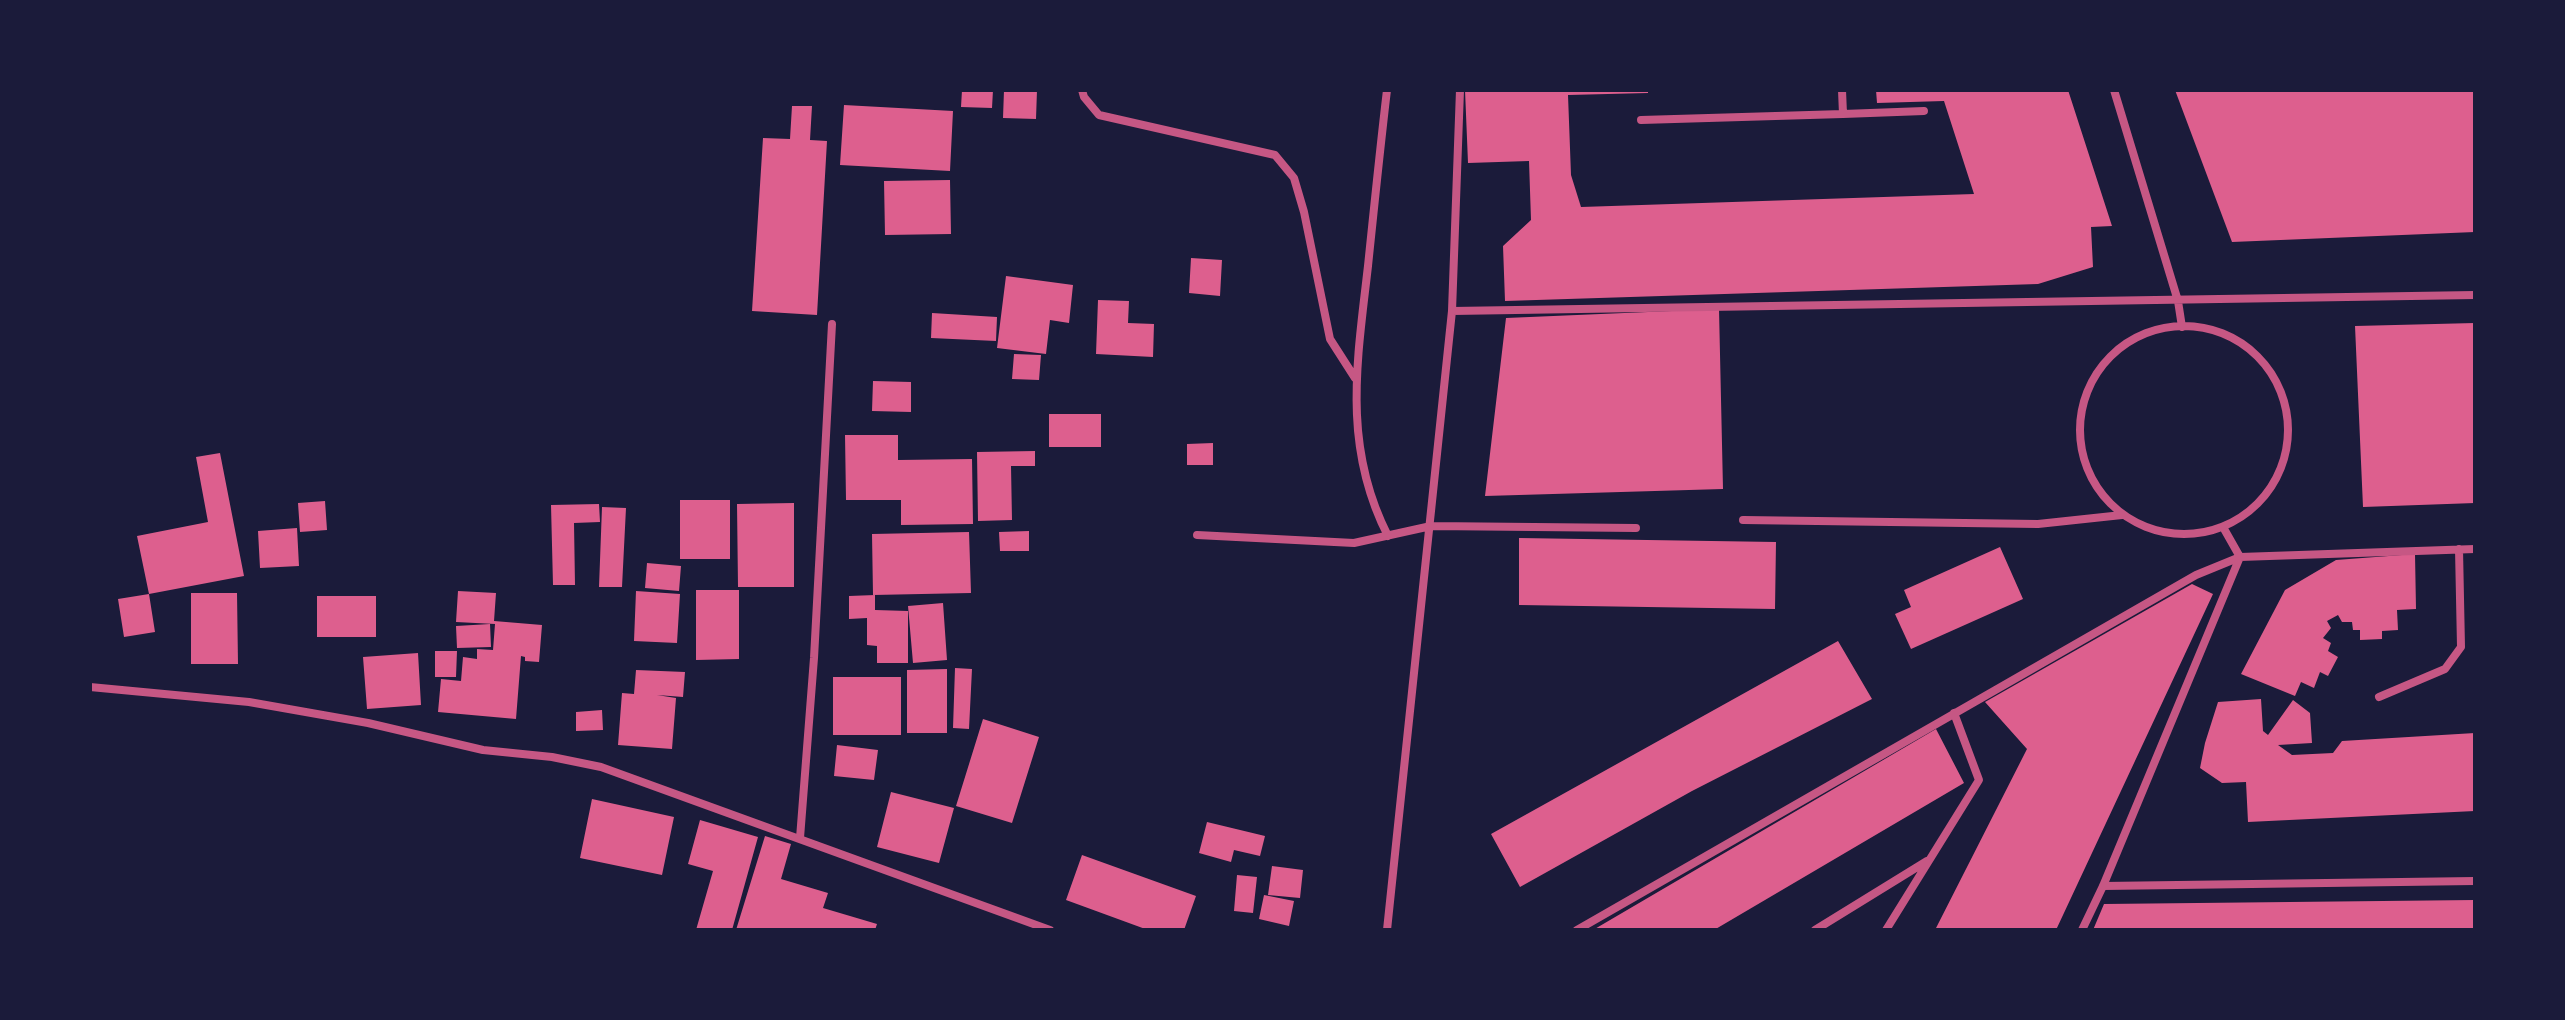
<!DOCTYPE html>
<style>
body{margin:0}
#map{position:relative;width:2565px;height:1020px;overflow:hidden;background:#1b1b3a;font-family:"Open Sans",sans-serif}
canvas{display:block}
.frame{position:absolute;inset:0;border:92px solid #1b1b3a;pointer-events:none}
</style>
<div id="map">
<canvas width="2565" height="1020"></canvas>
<div class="frame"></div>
</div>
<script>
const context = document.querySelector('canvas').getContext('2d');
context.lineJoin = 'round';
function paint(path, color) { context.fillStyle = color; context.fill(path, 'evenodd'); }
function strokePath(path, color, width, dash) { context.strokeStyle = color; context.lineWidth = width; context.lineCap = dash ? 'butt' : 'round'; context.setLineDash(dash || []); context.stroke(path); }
paint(new Path2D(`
 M962,90H993L992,108L961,107Z
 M1004,90H1037L1036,119L1003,118Z
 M1465,90H1648V93L1568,95L1571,175L1581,207L1974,194L1944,101L1877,103L1876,90H2068L2112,226L2091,227L2093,267L2038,284L1505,301L1503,246L1531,220L1529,161L1468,163Z
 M2175,90H2475V232L2232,242Z
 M844,105L953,111L950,171L840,165Z
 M792,106H812L810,140L827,141L817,315L752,311L763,138L790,139Z
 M950,180L951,234L885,235L884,181Z
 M1191,258L1222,260L1220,296L1189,293Z
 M1006,276L1073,285L1069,323L1050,320L1046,354L997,348Z
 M1098,300L1129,301L1128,323L1154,324L1153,357L1096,354Z
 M1719,309L1723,489L1485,496L1506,318Z
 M932,313L997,317L996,341L931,338Z
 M2475,323V503L2363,507L2355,326Z
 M1014,354L1041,355L1039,380L1012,379Z
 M873,381L911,382V412L872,411Z
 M1049,414H1101V447H1049Z
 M845,435H898V460L972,459L973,524L901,525V500H846Z
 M1213,443V465H1187V444Z
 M1035,451V466H1011L1012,520L978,521L977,452Z
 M220,453L244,576L149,594L137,536L208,522L196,457Z
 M680,500H730V559H680Z
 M325,501L327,530L300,532L298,503Z
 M794,503V587H738L737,504Z
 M599,504L600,522L574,523L575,585H553L551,505Z
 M602,507L626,508L622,587H599Z
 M297,528L299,566L260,568L258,531Z
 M1029,531V551H1000L999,532Z
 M969,532L971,593L873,595L872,534Z
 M1519,538L1776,542L1775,609L1519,605Z
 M2000,547L2023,599L1911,649L1895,614L1911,607L1904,590Z
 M2415,554L2416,609L2397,610L2398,630L2382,631V639L2360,640V630H2353L2352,622H2342L2338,615L2327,621L2331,628L2323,638L2331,643L2328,651L2338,657L2328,676L2320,672L2314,688L2301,682L2295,696L2241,674L2285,590L2336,560Z
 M647,563L681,566L679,591L645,588Z
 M2192,584L2213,594L2056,930H1935L2027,749L1985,702Z
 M696,590H739V659L696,660Z
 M458,591L496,593L494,621L542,625L539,662L525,661V657L521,656L516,719L438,712L441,679L461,681L463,657L477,659V649L493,650L495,624L456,622Z
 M636,591L680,594L677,643L634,641Z
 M191,593H237L238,664H191Z
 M149,594L155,632L124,637L118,599Z
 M875,595V610L908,611V663H877V646L867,645V618L849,619V596Z
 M317,596H376V637H317Z
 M943,603L947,660L913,663L908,606Z
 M490,624L491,647L457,648L456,626Z
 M1838,641L1872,699L1692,791L1520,887L1491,834Z
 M435,651H457L456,677H435Z
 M418,653L421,705L367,709L363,657Z
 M955,668L972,669L969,729L953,728Z
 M947,669V733H907V670Z
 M636,670L685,672L683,697L657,695L676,698L672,749L618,745L622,693L634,694Z
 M833,677H901V735H833Z
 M2261,699L2263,731L2268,735L2293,700L2310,713L2312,743L2278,745L2292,755L2333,753L2342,741L2475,733V811L2248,822L2246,782L2222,783L2200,768L2205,743L2218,702Z
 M602,710L603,730L576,731V712Z
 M983,719L1039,737L1012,823L956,806Z
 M1936,729L1964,783L1714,930H1593Z
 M837,745L878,750L874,780L834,776Z
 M891,792L954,808L939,863L877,847Z
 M592,799L674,817L662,875L580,858Z
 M700,820L758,837L732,930H696L713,871L688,864Z
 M1207,822L1265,836L1260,856L1234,850L1231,862L1199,853Z
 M765,836L791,844L781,879L828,893L823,908L877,924L875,930H736Z
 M1082,855L1196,896L1184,930H1148L1066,900Z
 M1272,866L1303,870L1300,898L1268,895Z
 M1237,875L1257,877L1253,913L1234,911Z
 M1264,895L1294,901L1289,926L1259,919Z
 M2475,900V930H2093L2104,904Z`), '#dd5f8e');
strokePath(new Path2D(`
 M1082,90L1084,97L1099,115L1275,155L1294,178L1304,212L1330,339L1355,378
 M1387,90C1380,149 1374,208 1368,266C1357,362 1342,446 1388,536
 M1842,90L1843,114L1924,111
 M2114,90L2178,301L2182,327
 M1641,120L1843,114
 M1452,311L2475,295
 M2080 430a104 104 0 1 1 208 0a104 104 0 1 1-208 0Z
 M1743,520L2038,524L2122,515
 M1197,535L1354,543L1431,526L1636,528
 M90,687L249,702L368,723L483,750L552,757L601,767L1050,930
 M2379,697L2445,669L2461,647L2459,549
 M800,838L814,658L832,324
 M2103,886L2475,881
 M1387,930L1452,311L1460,90
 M1577,930L2196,575L2240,557L2475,549
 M1815,930L1927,861
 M1886,930L1979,780L1954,713
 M2082,930L2103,886L2240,557L2223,527`), '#c65784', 8);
</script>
